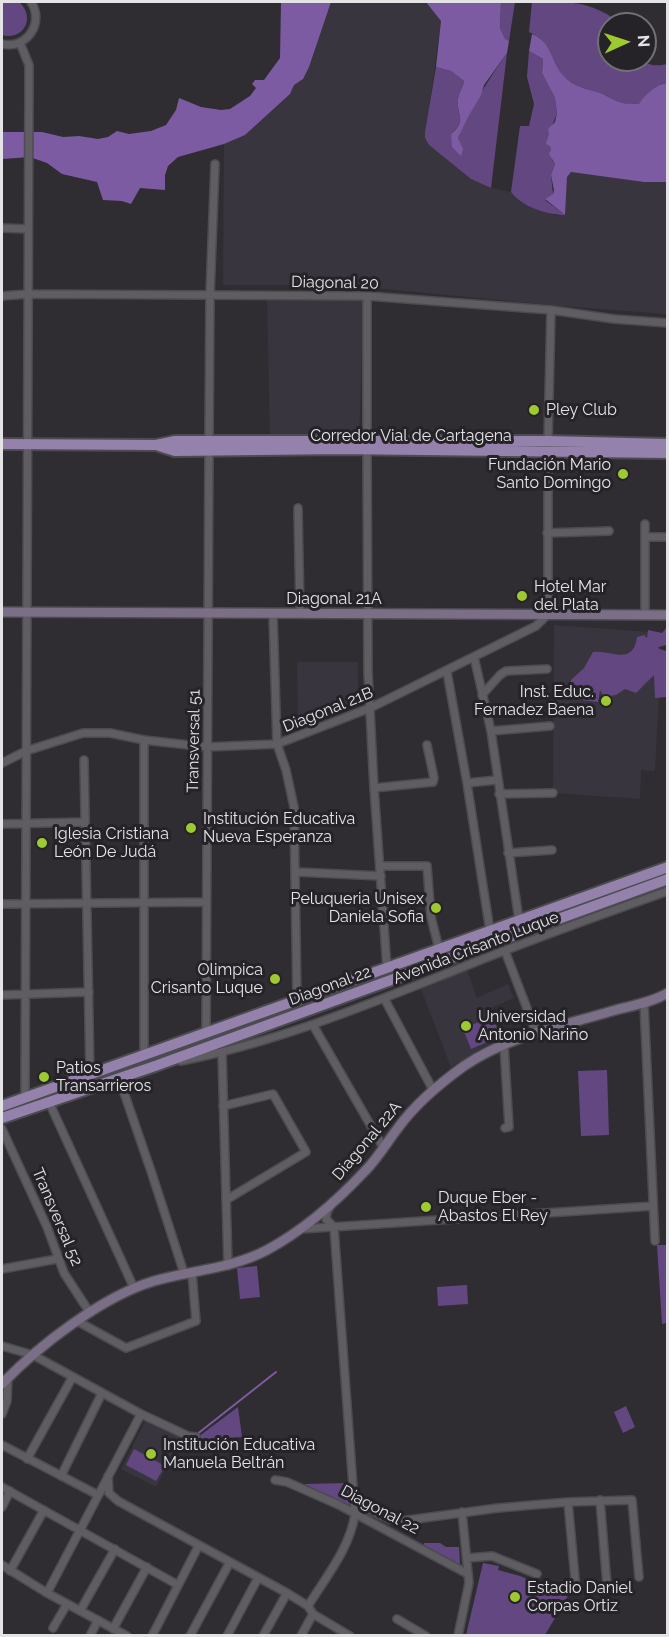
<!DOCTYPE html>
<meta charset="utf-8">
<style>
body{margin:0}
#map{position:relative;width:669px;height:1637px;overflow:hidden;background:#2f2d32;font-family:Raleway,sans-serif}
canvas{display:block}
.frame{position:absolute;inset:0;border:3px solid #e4e3e6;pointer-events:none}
.north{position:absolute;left:597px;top:12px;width:60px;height:60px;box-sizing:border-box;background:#252328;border:2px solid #717074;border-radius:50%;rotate:87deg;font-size:16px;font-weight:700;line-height:24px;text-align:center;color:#e4e3e6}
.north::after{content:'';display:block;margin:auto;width:21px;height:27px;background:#9dca30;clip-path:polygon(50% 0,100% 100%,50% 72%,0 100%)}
</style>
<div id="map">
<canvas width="669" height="1637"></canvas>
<div class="frame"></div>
<div class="north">N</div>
</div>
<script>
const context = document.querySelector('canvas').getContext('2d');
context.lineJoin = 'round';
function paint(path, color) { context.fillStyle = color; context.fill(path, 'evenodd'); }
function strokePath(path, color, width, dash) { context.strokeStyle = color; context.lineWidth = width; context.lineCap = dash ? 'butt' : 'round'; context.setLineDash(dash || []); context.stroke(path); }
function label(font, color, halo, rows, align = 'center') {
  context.font = font + ' Raleway,sans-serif'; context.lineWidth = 6; context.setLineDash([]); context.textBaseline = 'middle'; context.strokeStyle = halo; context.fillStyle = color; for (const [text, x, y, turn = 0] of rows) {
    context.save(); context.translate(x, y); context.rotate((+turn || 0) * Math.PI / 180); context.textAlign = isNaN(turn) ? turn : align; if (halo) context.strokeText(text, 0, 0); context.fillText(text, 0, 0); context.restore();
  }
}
paint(new Path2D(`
 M331,2H426L430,5L441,21L425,138L429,145L471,179L491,188L511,192L515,198L521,202L555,215H564L567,177L571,172L644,182H667V314L562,306L344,285H223L224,144L245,135L290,94L294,85L303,79L309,67Z
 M267,293L364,297L359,437L270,438Z
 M554,625L662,633L655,771L641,770L640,799L553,793Z
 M297,662H358V699L298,727Z
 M466,967L477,998L508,984L514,998L491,1008L492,1016L501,1036L451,1067L419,984Z
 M146,1420L181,1438L156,1487L121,1469Z`), '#39353f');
paint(new Path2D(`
 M2,2H19C36,17 24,41 2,35Z
 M501,2H515L509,41L505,40L500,28Z
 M532,2C572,2 589,0 622,24H609V60C617,60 626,59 634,60C647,62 652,68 667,64V83L662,84L639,105C631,104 622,104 615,101C611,99 607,95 603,94C588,89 570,86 561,73C549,56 552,42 529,32Z
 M529,51L543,59L542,73L555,98L557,113L549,134L552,160L555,164L551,175L553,194L545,200L565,215C548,215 520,206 511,192L520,126H529L534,104L527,77Z
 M507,53L491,188L471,179L429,145L425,138V132L436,67L451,71L464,81C463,88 459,92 458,99C456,116 468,119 451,134L462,149L458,138C470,108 489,79 507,53Z
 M667,627V645L658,647L659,649L667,651V697L655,698L654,675L636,693L625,689L616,695L604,697L600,690L598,702L581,700L569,696L571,680L584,668L593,652C610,649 633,667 637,637L644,635L647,638L648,630L662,633Z
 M492,1016L501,1036L471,1049L463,1029Z
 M607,1070L609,1135L581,1136L578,1071Z
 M657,1245H667V1323L662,1324Z
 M257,1266L260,1297L240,1299L237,1268Z
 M467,1285L468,1304L438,1306L437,1287Z
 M626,1406L635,1427L623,1433L614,1412Z
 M238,1407L242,1437L222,1438V1451L198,1437Z
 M134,1449L165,1466L156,1481L126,1465Z
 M350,1483L351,1506L304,1484Z
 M424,1543H440L446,1547H459L460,1564L459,1565L424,1546Z
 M483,1563L499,1566L498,1570L520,1576L557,1592L569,1594L545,1635H466Z`), '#634780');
paint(new Path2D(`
 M281,2H331L309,67L303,79L294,85L290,94L245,135L224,144L178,157L168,166L165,175V190L140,188L131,204L122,201L103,200L97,182L62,174L47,163L30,157L2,159V132H42L63,137L79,136L98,139L108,137L117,131L129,134L151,131L166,125L176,110L179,98L201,107L221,110L230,109L250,96L256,88L252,84L255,80H264L280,58Z
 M426,2H501L500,28L505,39L509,41L507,53L484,85L481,95L468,117L458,138L463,149L461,156L452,147L451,134C468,120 456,115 458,99C459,92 463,88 464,81L451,71L436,67L441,21Z
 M532,34C552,42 550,59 562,74C572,87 589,89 603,94C608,96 611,99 616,101C623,104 631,104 639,104C645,95 655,85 667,83V182H644L571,172L567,177L565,215L545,199L553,194L554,190L551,175L555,164L549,154L551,150L550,146L546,144L549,134L548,129L555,122L557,113L555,98L542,73L543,59L529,51Z`), '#7d5ba2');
strokePath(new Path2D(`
 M196,1435L276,1372`), '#7d5ba2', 2);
const street = new Path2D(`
 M20,43L29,65V86L25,1097
 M2,44C26,50 45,23 31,2
 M2,228L28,229
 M2,296L28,294L367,296L551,310L614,319L668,323
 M209,441L210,295L215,164
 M367,441V296
 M548,441L551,310
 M367,450L368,672L374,788L387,968
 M298,508L300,614
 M547,533L609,531
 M646,537H668
 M273,614L277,744L286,770L294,807L297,1000
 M645,615V524
 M474,657L491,731L519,920
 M447,672L467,783L490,931
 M482,695L500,675L506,671L547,669
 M491,731L550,726
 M144,740V1055
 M84,760L90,1074
 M2,763L26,751L83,733H110L144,740L207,747L277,744L370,708L536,626L548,614V452
 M467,783L497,780
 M374,788L433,782L434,778L427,745
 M499,794L553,793
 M2,824L85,822
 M508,853L552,850
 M380,866H427L431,917L439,949
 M296,872L381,876
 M2,904L206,902
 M505,951L536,1032
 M2,995L89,992
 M384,998L433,1090
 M644,1003L655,1241
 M313,1025L383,1147
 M206,1033L209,450
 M504,1045L509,1127L505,1128
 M222,1053L228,1266
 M181,1061C277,1042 367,1005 458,969C527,941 597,916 668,891
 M119,1078L152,1174L184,1273
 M49,1102L134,1288
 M223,1106L273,1094L306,1152L226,1200
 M2,1129L47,1227L64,1273L90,1313
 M330,1207L327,1212L326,1219L334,1227
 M301,1229L653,1206
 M2,1269L57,1259
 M77,1321L126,1348L196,1321L192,1273
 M2,1346L33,1355L141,1414L188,1436L196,1437
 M2,1414L7,1401L8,1377
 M2,1445L98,1495
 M27,1459L72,1378
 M61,1476L102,1393
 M108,1476L109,1493L118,1501L287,1593L308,1606L313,1614L350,1636
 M275,1480L287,1482L339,1505L468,1574
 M2,1487L178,1585
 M600,1500L607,1585
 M568,1502L576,1589
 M355,1503L391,1520L401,1521L498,1508L568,1502L632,1500L639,1577
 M2,1507L10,1491
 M467,1558L492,1556L537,1574
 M2,1565L47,1593L127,1636
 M10,1571L44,1510
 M47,1593L141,1414
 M308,1606C326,1577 350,1548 355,1514L334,1227
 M80,1611L115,1549
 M397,1619L426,1636
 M53,1628L67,1604
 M113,1629L147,1567
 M90,1636L98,1620
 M152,1636L199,1545
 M190,1636L230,1562
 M227,1636L258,1578
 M263,1636L287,1593
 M301,1636L313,1614
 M458,1636L469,1583L462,1512`);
const secondary = new Path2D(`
 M2,612L668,615
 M2,1384C38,1346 103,1296 154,1281C192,1270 231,1269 267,1250C304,1230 336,1202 365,1171C378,1158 387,1142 398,1128C416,1103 439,1084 464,1066C508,1036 562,1026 612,1011C630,1006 651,1003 668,993`);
const primary = new Path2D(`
 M2,444L156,445L175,441H548L668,444
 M159,446L175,451L341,449L668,453
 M2,1106L668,867
 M2,1118L155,1066L668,879`);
strokePath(street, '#4c4b4f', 10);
strokePath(secondary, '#4c4b4f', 12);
strokePath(primary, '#4c4b4f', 14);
strokePath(street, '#5f5d62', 7);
strokePath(secondary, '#7a6f87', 9);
strokePath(primary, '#9481ac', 10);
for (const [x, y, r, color] of [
 [534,410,6,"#9dca30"],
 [623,474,6,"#9dca30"],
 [522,596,6,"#9dca30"],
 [606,701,6,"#9dca30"],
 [191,828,6,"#9dca30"],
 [42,843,6,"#9dca30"],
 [436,908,6,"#9dca30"],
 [275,979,6,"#9dca30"],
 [466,1026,6,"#9dca30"],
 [44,1077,6,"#9dca30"],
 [426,1207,6,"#9dca30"],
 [151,1454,6,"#9dca30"],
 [515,1597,6,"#9dca30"]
]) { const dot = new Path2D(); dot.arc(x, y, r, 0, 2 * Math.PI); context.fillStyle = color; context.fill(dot); strokePath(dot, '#252328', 2); }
label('16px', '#e4e3e6', '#252328', [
 ["Diagonal 20",335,283,1],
 ["Corredor Vial de Cartagena",411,436],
 ["Diagonal 21A",334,599],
 ["Diagonal 21B",328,710,-22],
 ["Transversal 51",194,741,-89],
 ["Avenida Crisanto Luque",476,948,-21],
 ["Diagonal 22",330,986,-20],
 ["Diagonal 22A",367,1141,-50],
 ["Transversal 52",57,1217,67],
 ["Diagonal 22",380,1510,28]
]);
label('16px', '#e4e3e6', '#252328', [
 ["Pley Club",546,410],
 ["Fundación Mario",611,465,"right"],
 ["Santo Domingo",611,483,"right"],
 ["Hotel Mar",534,587],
 ["del Plata",534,605],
 ["Inst. Educ.",594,692,"right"],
 ["Fernadez Baena",594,710,"right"],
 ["Institución Educativa",203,819],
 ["Nueva Esperanza",203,837],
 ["Iglesia Cristiana",54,834],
 ["León De Judá",54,852],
 ["Peluqueria Unisex",424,899,"right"],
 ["Daniela Sofia",424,917,"right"],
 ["Olimpica",263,970,"right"],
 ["Crisanto Luque",263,988,"right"],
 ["Universidad",478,1017],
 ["Antonio Nariño",478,1035],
 ["Patios",56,1068],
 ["Transarrieros",56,1086],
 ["Duque Eber -",438,1198],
 ["Abastos El Rey",438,1216],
 ["Institución Educativa",163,1445],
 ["Manuela Beltrán",163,1463],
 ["Estadio Daniel",527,1588],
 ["Corpas Ortiz",527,1606]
], 'left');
</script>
